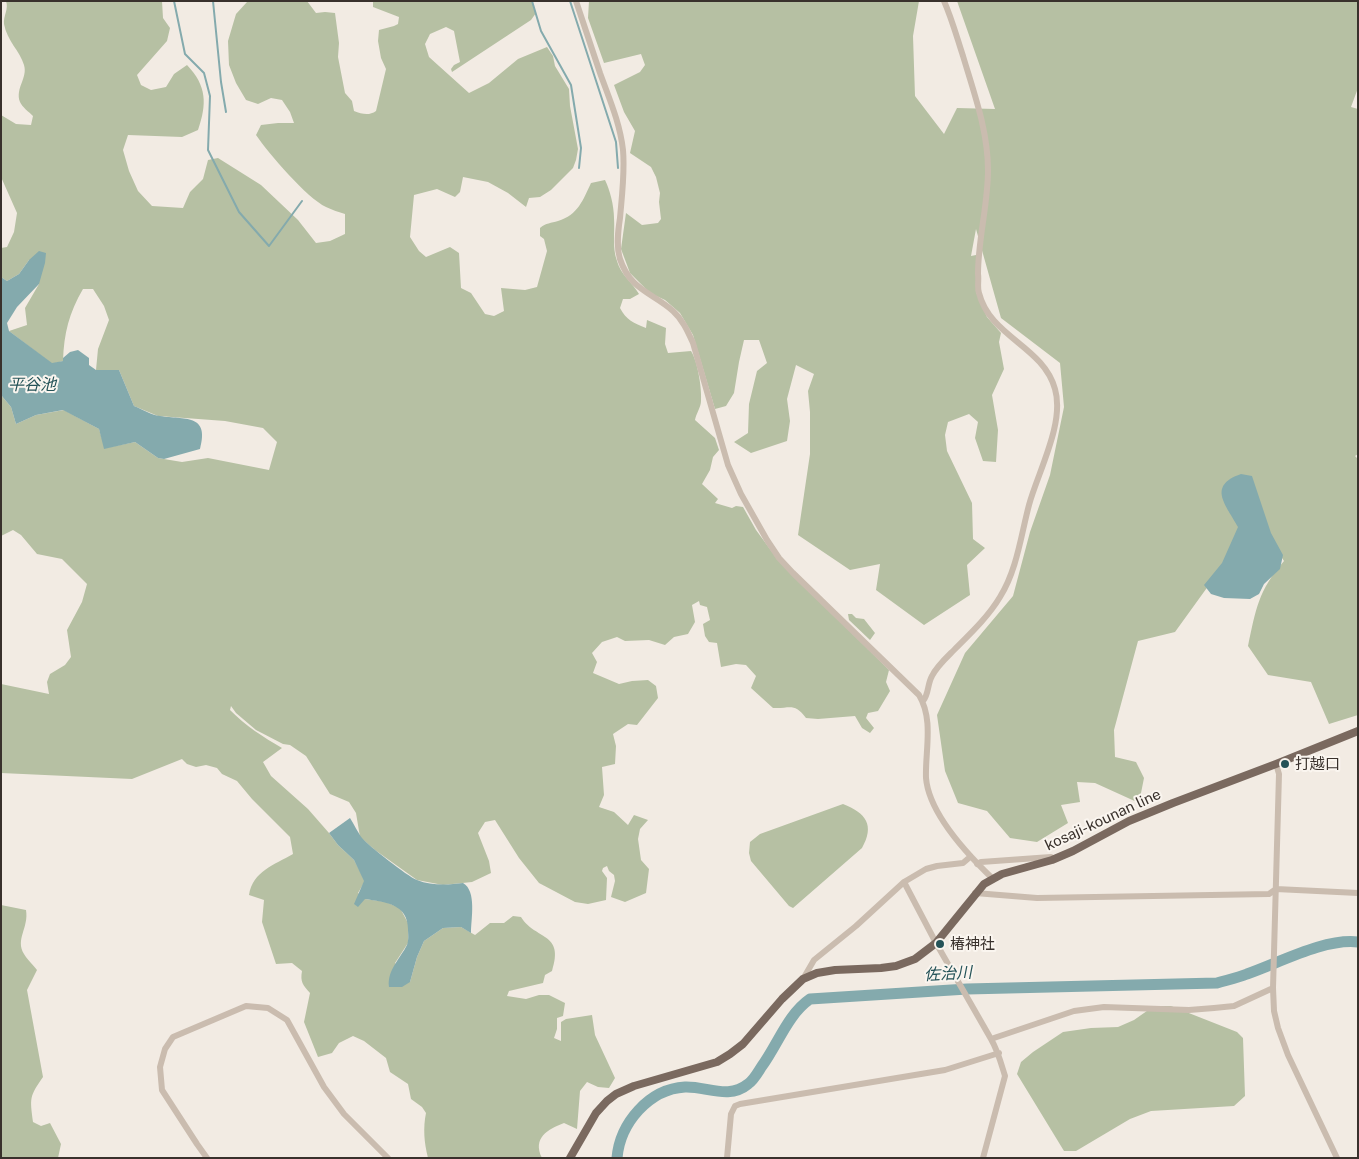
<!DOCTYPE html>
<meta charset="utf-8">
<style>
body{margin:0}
#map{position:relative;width:1359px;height:1159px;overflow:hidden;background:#f2ebe3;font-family:"Public Sans",sans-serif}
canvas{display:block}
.frame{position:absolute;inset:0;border:2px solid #39312c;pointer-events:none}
</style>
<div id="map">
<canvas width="1359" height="1159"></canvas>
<div class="frame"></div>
</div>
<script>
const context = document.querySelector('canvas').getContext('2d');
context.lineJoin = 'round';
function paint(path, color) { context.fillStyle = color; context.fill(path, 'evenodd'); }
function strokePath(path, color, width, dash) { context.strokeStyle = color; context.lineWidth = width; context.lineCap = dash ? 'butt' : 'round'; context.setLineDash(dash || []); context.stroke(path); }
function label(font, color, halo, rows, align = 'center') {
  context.font = font + ' "Public Sans","Noto Sans JP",sans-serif'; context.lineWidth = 4; context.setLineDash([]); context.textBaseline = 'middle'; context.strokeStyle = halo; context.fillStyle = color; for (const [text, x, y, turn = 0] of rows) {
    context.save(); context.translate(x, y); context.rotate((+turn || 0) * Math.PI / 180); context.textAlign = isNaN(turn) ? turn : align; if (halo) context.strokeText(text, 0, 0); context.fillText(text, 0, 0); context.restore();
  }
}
paint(new Path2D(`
 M6,1H162L163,18L170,28L167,41L137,75L141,85L151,90L166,87L174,74L187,65C207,86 207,104 198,130L182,137L128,135L123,150L129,171L138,191L152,206L183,208L190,192L203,179L208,160L218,158L261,185L298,220L316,243L330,241L345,234V214C339,212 332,210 326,207C307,198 269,154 256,135L261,125L278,123H294L290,112L282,100L271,98L258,104L246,100L236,83L229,65L228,41L236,14L247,2L307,1L316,13L325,12L335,13L339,43L338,57L345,93L352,101L354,111C362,114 369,116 376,111L386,69L381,58L378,41L379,30L394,26L398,24L399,17L373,7V1H532L536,13L531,20L452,72L451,69L454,65L460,62L454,31L446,27L430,34L425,44L429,57L469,93L489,83L518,59L547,47L553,56L555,66L569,89L570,106L578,149L576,160L573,168L551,190L540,197L529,198L526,207L508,193L488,182L463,177L460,192L455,197L437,189L414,195L410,237L419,251L426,257L450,247L459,253L461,288L471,293L485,314L494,316L504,311L501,288L525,290L537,287L547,251L544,239L540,236V228C546,223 551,223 558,221C578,215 583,200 591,183L605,180C610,190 614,206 614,218C615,233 612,247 617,261C621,275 632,282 639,294L630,299H623L620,308C626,320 634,323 646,328L647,320L666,328L665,344L668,353L691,351C698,362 702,389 701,401C701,407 696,414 695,420L715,438L719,450L713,457L710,470L702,484L718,499L715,503L732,508L736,506L743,507L756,530L778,560L889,670L886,682L890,691L878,711L868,713L866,718L874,728L870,733L862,728L855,716L818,719L806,718C794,702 790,709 773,708L751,688L756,676L746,665L736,664L721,667L717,643L709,642L705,636L703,624L710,620L707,607L700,605L699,601L692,605L695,622L688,634L674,637L665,645L649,640L625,641L617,637L602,642L592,653L597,662L593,673L619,684L632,681L648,680L656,686L658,698L637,725L628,724L613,734L616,746L615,764L602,767L604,795L599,807L614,812L628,825L634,815L648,820L640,829L638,839L641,860L649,869L646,893L625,902L611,897L615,881L614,875L609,871L607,866L603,868L602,871L607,878L606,900L588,904L575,902L539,883L519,858L495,820L485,822L478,833L489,861L491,873L472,882L443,885L417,880L375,850L360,837L356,813L349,802L330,794L306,756L290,745L283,744L256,730L236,713L231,706L230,710C246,726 263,737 282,748L263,762L271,776L308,809L329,833L338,845L354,860L365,881L358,893L365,899L386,902L400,908L408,923V943L395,963L410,982L417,957L424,941L443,928L461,927L475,935L490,923H504L513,916L521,917C535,940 565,932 552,971L545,975L543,983L509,991L507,996L526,999L539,995H549L565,1003L563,1016L557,1018V1029L554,1038L561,1041V1022L566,1019L592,1015L595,1035L615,1078L609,1088L598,1087L587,1082L580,1091L577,1129L564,1123C548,1129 532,1138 542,1158H428C424,1142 423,1128 426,1113L422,1107L411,1099L408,1084L390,1072L386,1058L364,1041L353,1036L339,1043L332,1053L318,1057L304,1022L310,993C303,985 300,982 302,971L292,963L276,964L262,922L264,900L249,895C253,871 274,865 293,854L290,837L252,799L237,781L222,774L217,768L206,765L196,767L187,764L182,759L132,779L1,773V684L49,694L47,682L50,674L65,665L71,657L67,630L82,602L87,584L62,559L37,554L21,535L13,530L1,536V395L11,407L16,424L36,415L64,410L99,429L105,448L135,442L158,458L182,462L208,458L269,470L277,442L263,428L225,421L158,416L134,406L119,370H96L98,349L109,320L104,306L93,289H83C69,313 64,333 63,361L52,364L9,331L27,325L25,308L39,284L29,260L19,274L7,281L1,277V248L7,247L14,232L17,213L1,177V115L16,124L31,125L33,116C29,112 22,107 20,102C15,88 28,78 24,65C20,51 7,41 4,24C3,16 9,9 6,1Z
 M589,1H919L913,36L915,96L944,134L957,108L995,109L957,1H1358V88L1351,107L1358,109V454L1355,456L1358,459V715L1329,724L1311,682L1268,675L1248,646C1256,609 1258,591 1284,561L1232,479L1222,496L1244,525L1227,560L1175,632L1138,641L1114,730L1115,757L1136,762L1144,778L1139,803L1095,783L1077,782L1080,802L1061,805L1068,823L1037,842L1010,838L987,811L958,803L945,771L937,715L965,653L1013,596L1030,532L1050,475L1064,407L1060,363L1001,318L976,229L971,256L976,255V292L987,317L1001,333L999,342L1004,369L992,395L998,430L996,462L983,461L975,438L978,422L969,414L948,422L945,435L947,451L972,503L973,539L985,548L967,565L970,595L924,625L876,590L880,564L850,570L798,535L810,454V412L808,391L814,374L796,365L787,399L790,421L787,441L751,453L734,442L748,433L749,404L757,371L767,363L759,340H744L739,362L734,393L726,406L715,409L693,335L680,313L665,300L650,293L630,273L621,249L626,213L642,225L658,223L661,219L659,202L660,193L656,177L651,167L630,153L635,131L624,112L614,85L640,72L645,65L641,54L604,63L588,18Z
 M848,614H852L856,618L864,619L875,633L870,640L849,620Z
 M843,804C866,813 875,825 862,848L793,908L789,906L751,861L749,853L750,842L760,834Z
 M1,905L26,910C29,928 15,939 24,954C27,959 33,965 37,970L27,990L43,1077C29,1097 30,1098 33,1122L41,1126L50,1123L61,1144L58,1158H1Z
 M1154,1006H1171L1237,1032L1243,1038L1245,1096L1234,1106L1151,1111L1130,1119L1076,1151H1064L1017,1074L1021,1062L1033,1052L1063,1032L1091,1028L1118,1027L1134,1020Z`), '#b6c0a3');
paint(new Path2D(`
 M39,251L46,253L45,263L39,284L17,307L7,323L9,331L52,363L63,361V358L70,352L78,350L89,358V365L96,370H119L134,406C142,409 151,415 160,416C184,420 210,413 200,449L164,459L158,458L135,442L104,449L99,429L63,410L36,415L16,424L11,407L1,395V277L7,281L19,274L29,260Z
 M1241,474L1252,476L1271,533L1283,555L1280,569L1264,584L1259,594L1250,599L1224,598L1211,594L1204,585L1222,563L1238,527C1227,506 1206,486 1241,474Z
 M350,818C354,824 358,833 362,838C369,846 407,876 417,880C432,886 448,885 463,883C477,891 471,919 471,933L461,927L443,928L424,941L417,957L410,982L402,987H389C387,970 400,959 407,945C409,940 408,934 408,929C408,904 385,902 365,899L358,907L354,904L364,881L354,860L338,845L329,833Z`), '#84aaad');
strokePath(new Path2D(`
 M174,1L185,54L204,73L210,96L208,150L239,212L269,246L302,201
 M213,1L221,82L226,112
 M532,1L541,31L571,85L581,148L579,168
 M570,1L616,142L618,168`), '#84aaad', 2);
strokePath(new Path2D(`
 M617,1158C620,1123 649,1089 685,1087C706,1086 729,1100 748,1084C754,1080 758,1072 762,1066C778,1044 788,1014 810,999L967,989L1217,983C1227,980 1237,978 1247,974C1279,963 1325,938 1358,942`), '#84aaad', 11);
strokePath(new Path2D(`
 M576,1C584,25 592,49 600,73C609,98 620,123 623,150C625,172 622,195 620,218C618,231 616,246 620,259C630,290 653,293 673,311C683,320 688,332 693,343L728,465L741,494L767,540L779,558L793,573L919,695C934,720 925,751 926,778C929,814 968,855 993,879
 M923,701C929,694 927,685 932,676C937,666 947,657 954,650C971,633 988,617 1000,597C1017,570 1021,535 1029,505C1038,472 1065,423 1055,389C1043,346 990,337 979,293C977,288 979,280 978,274C978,239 988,205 988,170C988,131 974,93 963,56C957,38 952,19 944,1
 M1276,764L1279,774L1273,988L1274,1011L1278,1028L1288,1055L1337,1158
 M977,864L981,862L1051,857L1052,860
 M904,882L936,943L991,1039C998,1051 1001,1063 1005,1076L983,1158
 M975,893L1037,898L1269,894L1276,889L1358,893
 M803,979L814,960L856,926L904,882L926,869L937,866L963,863L970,857
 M991,1039L1074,1011L1104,1007L1189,1010L1214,1008L1234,1006L1273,988
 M207,1158L197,1144L162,1090L160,1067L165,1049L173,1037L246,1006L268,1008L287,1020L324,1087L344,1114L388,1158
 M727,1158L731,1114L735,1106L740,1104L945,1070L999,1053`), '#cabcaf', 6);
strokePath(new Path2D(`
 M570,1158L596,1113L607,1101L616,1094L634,1086L717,1062L730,1054L743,1044L782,999L803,979L817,973L835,970L881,968L896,966L915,959L936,943L984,884L1002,874L1052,860L1073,851L1129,821L1173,803L1276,764L1358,731`), '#7a695f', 8);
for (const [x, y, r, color] of [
 [1285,764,5,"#255358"],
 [940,944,5,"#255358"]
]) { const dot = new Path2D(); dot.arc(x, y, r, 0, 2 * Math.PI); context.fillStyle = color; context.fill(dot); strokePath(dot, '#faf5ef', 2); }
label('15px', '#39312c', '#faf5ef', [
 ["打越口",1295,764],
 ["椿神社",950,944]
], 'left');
label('15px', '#39312c', '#faf5ef', [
 ["kosaji-kounan line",1103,820,-25]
]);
label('italic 16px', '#255358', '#faf5ef', [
 ["平谷池",32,385],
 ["佐治川",948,974,-3]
]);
</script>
